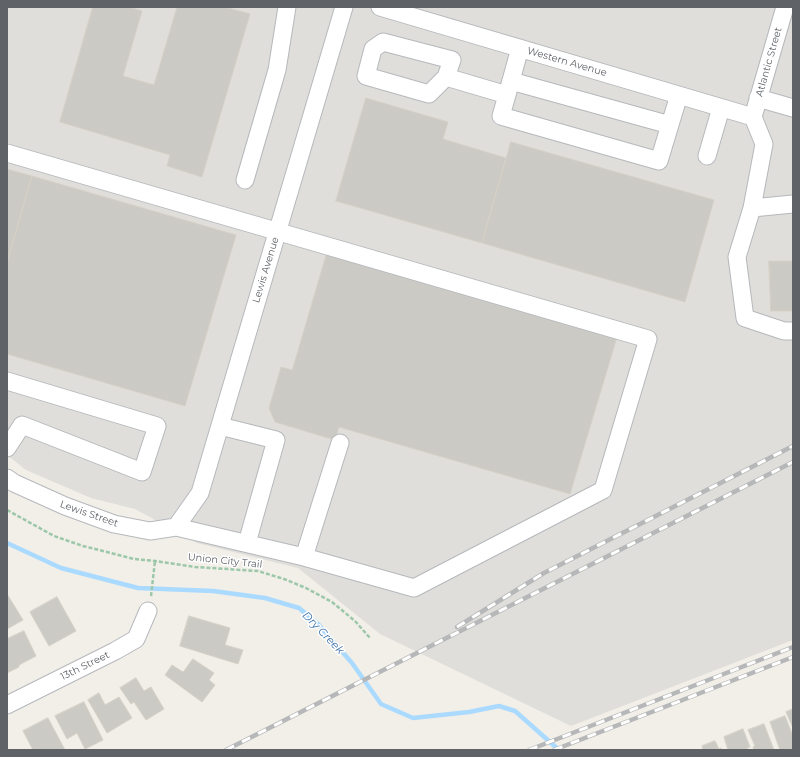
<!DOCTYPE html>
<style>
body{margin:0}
#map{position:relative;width:800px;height:757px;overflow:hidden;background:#f1efe8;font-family:Montserrat,sans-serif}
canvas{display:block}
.frame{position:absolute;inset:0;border:8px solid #5f6368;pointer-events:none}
</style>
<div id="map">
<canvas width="800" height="757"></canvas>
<div class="frame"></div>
</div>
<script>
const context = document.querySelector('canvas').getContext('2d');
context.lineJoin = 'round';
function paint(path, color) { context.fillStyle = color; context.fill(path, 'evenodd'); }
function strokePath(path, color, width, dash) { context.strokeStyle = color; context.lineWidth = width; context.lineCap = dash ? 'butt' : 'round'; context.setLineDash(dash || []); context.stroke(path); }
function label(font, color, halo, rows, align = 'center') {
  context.font = font + ' Montserrat,sans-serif'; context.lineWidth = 3; context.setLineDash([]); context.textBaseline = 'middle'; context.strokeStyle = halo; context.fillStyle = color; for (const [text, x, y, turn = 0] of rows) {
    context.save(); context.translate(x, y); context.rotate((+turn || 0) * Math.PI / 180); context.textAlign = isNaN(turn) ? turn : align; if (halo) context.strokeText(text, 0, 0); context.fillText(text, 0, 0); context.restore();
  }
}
paint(new Path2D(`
 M7,7H793V640L571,726L380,634L298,568L197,543L135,509L91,498L26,470L7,455Z`), '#e0deda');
strokePath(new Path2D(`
 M7,543L61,568L138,588L213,591L265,598L299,608L318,624L352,663L381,704L413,718L469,712L499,706L515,711L559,750`), '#aadaff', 4.5);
const building = new Path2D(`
 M93,7H129L142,11L123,76L154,85L177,7H225L250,14L202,177L167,166L170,155L60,122Z
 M366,98L448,122L443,139L506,158L482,243L336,201Z
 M511,142L714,200L685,302L482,243Z
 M7,169L32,176L7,263Z
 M32,176L236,235L185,406L7,354V263Z
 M327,253L617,337L570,494L339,427L335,440L275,422L269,408L281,367L292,370Z
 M769,261H793V311H771Z
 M7,594L23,620L7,629Z
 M57,597L76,631L49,646L30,612Z
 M189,616L230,628L225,645L243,650L238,664L180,646Z
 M24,631L36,656L19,665V667L7,673V639Z
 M193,659L214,673L209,680L215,685L202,702L165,675L172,665L183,672Z
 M136,678L144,691L151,687L164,709L146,720L134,702L131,704L120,688Z
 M99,693L105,705L119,697L132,718L107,733L88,700Z
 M84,702L103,740L85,749L77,733L67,739L55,716Z
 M793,709V728L786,712Z
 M785,716L793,736V750H780L770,722Z
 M48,718L65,750H33L23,731Z
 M764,724L774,750H754L753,747L755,746L748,730Z
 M743,729L750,747L747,748L748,750H728L724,737Z
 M715,741L719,749L721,748L722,750H703L702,746Z`);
paint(building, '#cccac5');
strokePath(building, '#d6d1c6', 1);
const minor = new Path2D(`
 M380,7L753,117
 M446,77L452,60L383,42L373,49L366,76L429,94L446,77L507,95L520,48
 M511,81L670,125
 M507,95L501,116L659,161L679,95
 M758,98L793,108
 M753,117L764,144L752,208L793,204
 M753,117L785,7
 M7,153L648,339L603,490L414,588L304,557L176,527L150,531L114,524L65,506L14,483L7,478
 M707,156L721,108
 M245,180L277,70L287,7
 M752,208L737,257L745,318L784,331H793
 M7,381L157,426L142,472L22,425L7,448
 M220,426L276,440L247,543
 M176,527L200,493L344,7
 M304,557L340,443
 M7,705L115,651L136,639L148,611`);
strokePath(minor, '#b5b8bc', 19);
strokePath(new Path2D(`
 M7,510L54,536L83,546L107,552L134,559L155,561L195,567L258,571L284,579L306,588L332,602L355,621L370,638
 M151,596L155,561`), '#9cc7a9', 2.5, [4, 2]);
strokePath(minor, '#fff', 17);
const rail = new Path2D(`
 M457,627L544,573L793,446
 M226,750L793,462
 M529,750L793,647
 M554,750L793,657`);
strokePath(rail, '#b6b7b8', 4.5);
strokePath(rail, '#fff', 3, [9]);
label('10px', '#5f6368', '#fff', [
 ["Western Avenue",567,62,16],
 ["Atlantic Street",769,62,-74],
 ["Lewis Avenue",266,270,-73],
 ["Lewis Street",89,514,19],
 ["Union City Trail",225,561,6],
 ["13th Street",85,666,-26]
]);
label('italic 11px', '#4174aa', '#fff', [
 ["Dry Creek",323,633,46]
]);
</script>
